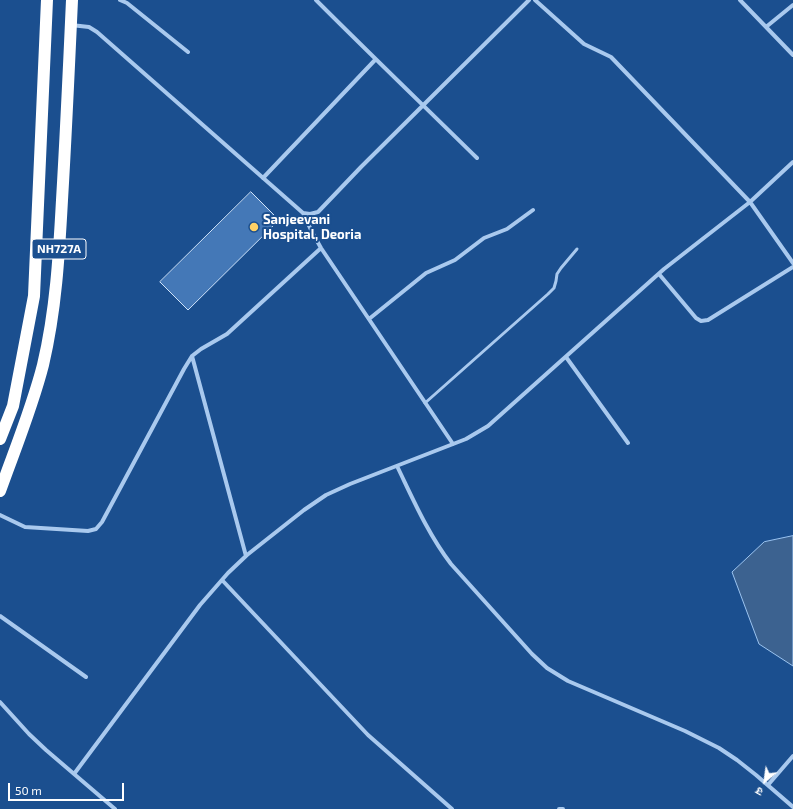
<!DOCTYPE html>
<meta charset="utf-8">
<style>
body{margin:0}
#map{position:relative;width:793px;height:809px;overflow:hidden;background:#1b4f8f;font-family:"Exo 2","Noto Sans Devanagari",sans-serif}
canvas{display:block}
.north{position:absolute;left:745px;top:761px;width:40px;height:40px;-webkit-text-stroke:3px #1b4f8f;paint-order:stroke;rotate:209deg;font-size:11px;font-weight:700;line-height:16px;text-align:center;color:#fff}
.north::after{content:'';display:block;margin:auto;width:14px;height:18px;background:#fff;clip-path:polygon(50% 0,100% 100%,50% 72%,0 100%)}
.scale{position:absolute;left:8px;top:783px;width:116px;height:18px;box-sizing:border-box;border:2px solid #fff;border-top:0;padding-left:5px;font-size:12px;line-height:14px;white-space:nowrap;color:#fff;-webkit-text-stroke:3px #1b4f8f;paint-order:stroke}
</style>
<div id="map">
<canvas width="793" height="809"></canvas>
<div class="north">उ</div>
<div class="scale">50 m</div>
</div>
<script>
const context = document.querySelector('canvas').getContext('2d');
context.lineJoin = 'round';
function paint(path, color) { context.fillStyle = color; context.fill(path, 'evenodd'); }
function strokePath(path, color, width, dash) { context.strokeStyle = color; context.lineWidth = width; context.lineCap = dash ? 'butt' : 'round'; context.setLineDash(dash || []); context.stroke(path); }
function label(font, color, halo, rows, align = 'center') {
  context.font = font + ' "Exo 2",sans-serif'; context.lineWidth = 4; context.setLineDash([]); context.textBaseline = 'middle'; context.strokeStyle = halo; context.fillStyle = color; for (const [text, x, y, turn = 0] of rows) {
    context.save(); context.translate(x, y); context.rotate((+turn || 0) * Math.PI / 180); context.textAlign = isNaN(turn) ? turn : align; if (halo) context.strokeText(text, 0, 0); context.fillText(text, 0, 0); context.restore();
  }
}
const water = new Path2D(`
 M793,536V666L759,644L732,572L764,542Z`);
paint(water, '#3c6290');
strokePath(water, '#9cc4f0', 1);
const building = new Path2D(`
 M251,192L279,220L188,310L160,282Z`);
paint(building, '#4478b7');
strokePath(building, '#cfe3fa', 1);
strokePath(new Path2D(`
 M425,403L548,294L554,288L556,281L557,274L561,268L577,249`), '#a9c9ee', 3);
strokePath(new Path2D(`
 M120,0L127,3L188,52
 M316,0C369,53 423,105 477,158
 M535,0L584,44L611,57L750,202L793,263
 M740,0L793,55
 M71,25L89,27L97,32L303,213L310,214L318,212L361,167L529,0
 M766,27L793,5
 M263,178L375,60
 M303,213L312,232L321,248L453,444
 M659,274L696,318L701,321L708,320L793,267
 M369,319L426,273L455,260L484,238L507,229L533,210
 M192,356L246,556
 M566,357L628,443
 M397,466C413,499 428,534 451,564L532,654L547,668L568,681L685,731L719,748L737,760L756,775L793,807
 M0,515L25,527L88,531L96,529L102,522L184,369L192,356L201,349L227,334L321,248
 M222,580L368,735L452,809
 M0,616L86,677
 M0,702L29,734L46,750L115,809
 M74,774L200,605L228,573L247,555L304,510L326,495L350,484L466,439L488,426L664,269L750,202L793,162
 M768,785L793,756
 M559,809H563`), '#a9c9ee', 4);
strokePath(new Path2D(`
 M0,439L13,406L34,296L47,0
 M0,491C15,449 32,408 43,365C56,310 59,255 62,200C66,133 69,67 72,0`), '#fff', 12);
for (const [x, y, r, color] of [
 [254,227,5,"#ffd166"]
]) { const dot = new Path2D(); dot.arc(x, y, r, 0, 2 * Math.PI); context.fillStyle = color; context.fill(dot); strokePath(dot, '#1b4f8f', 1.5); }
for (const [x, y, w] of [
 [59,249,54]
]) { const box = new Path2D(); box.roundRect(x - w / 2, y - 10, w, 20, 3); context.fillStyle = '#1b4f8f'; context.fill(box); strokePath(box, '#fff', 1); }
label('bold 12px', '#fff', null, [
 ["NH727A",59,249]
]);
label('bold 13px', '#fff', '#1b4f8f', [
 ["Sanjeevani",263,220],
 ["Hospital, Deoria",263,235]
], 'left');
</script>
